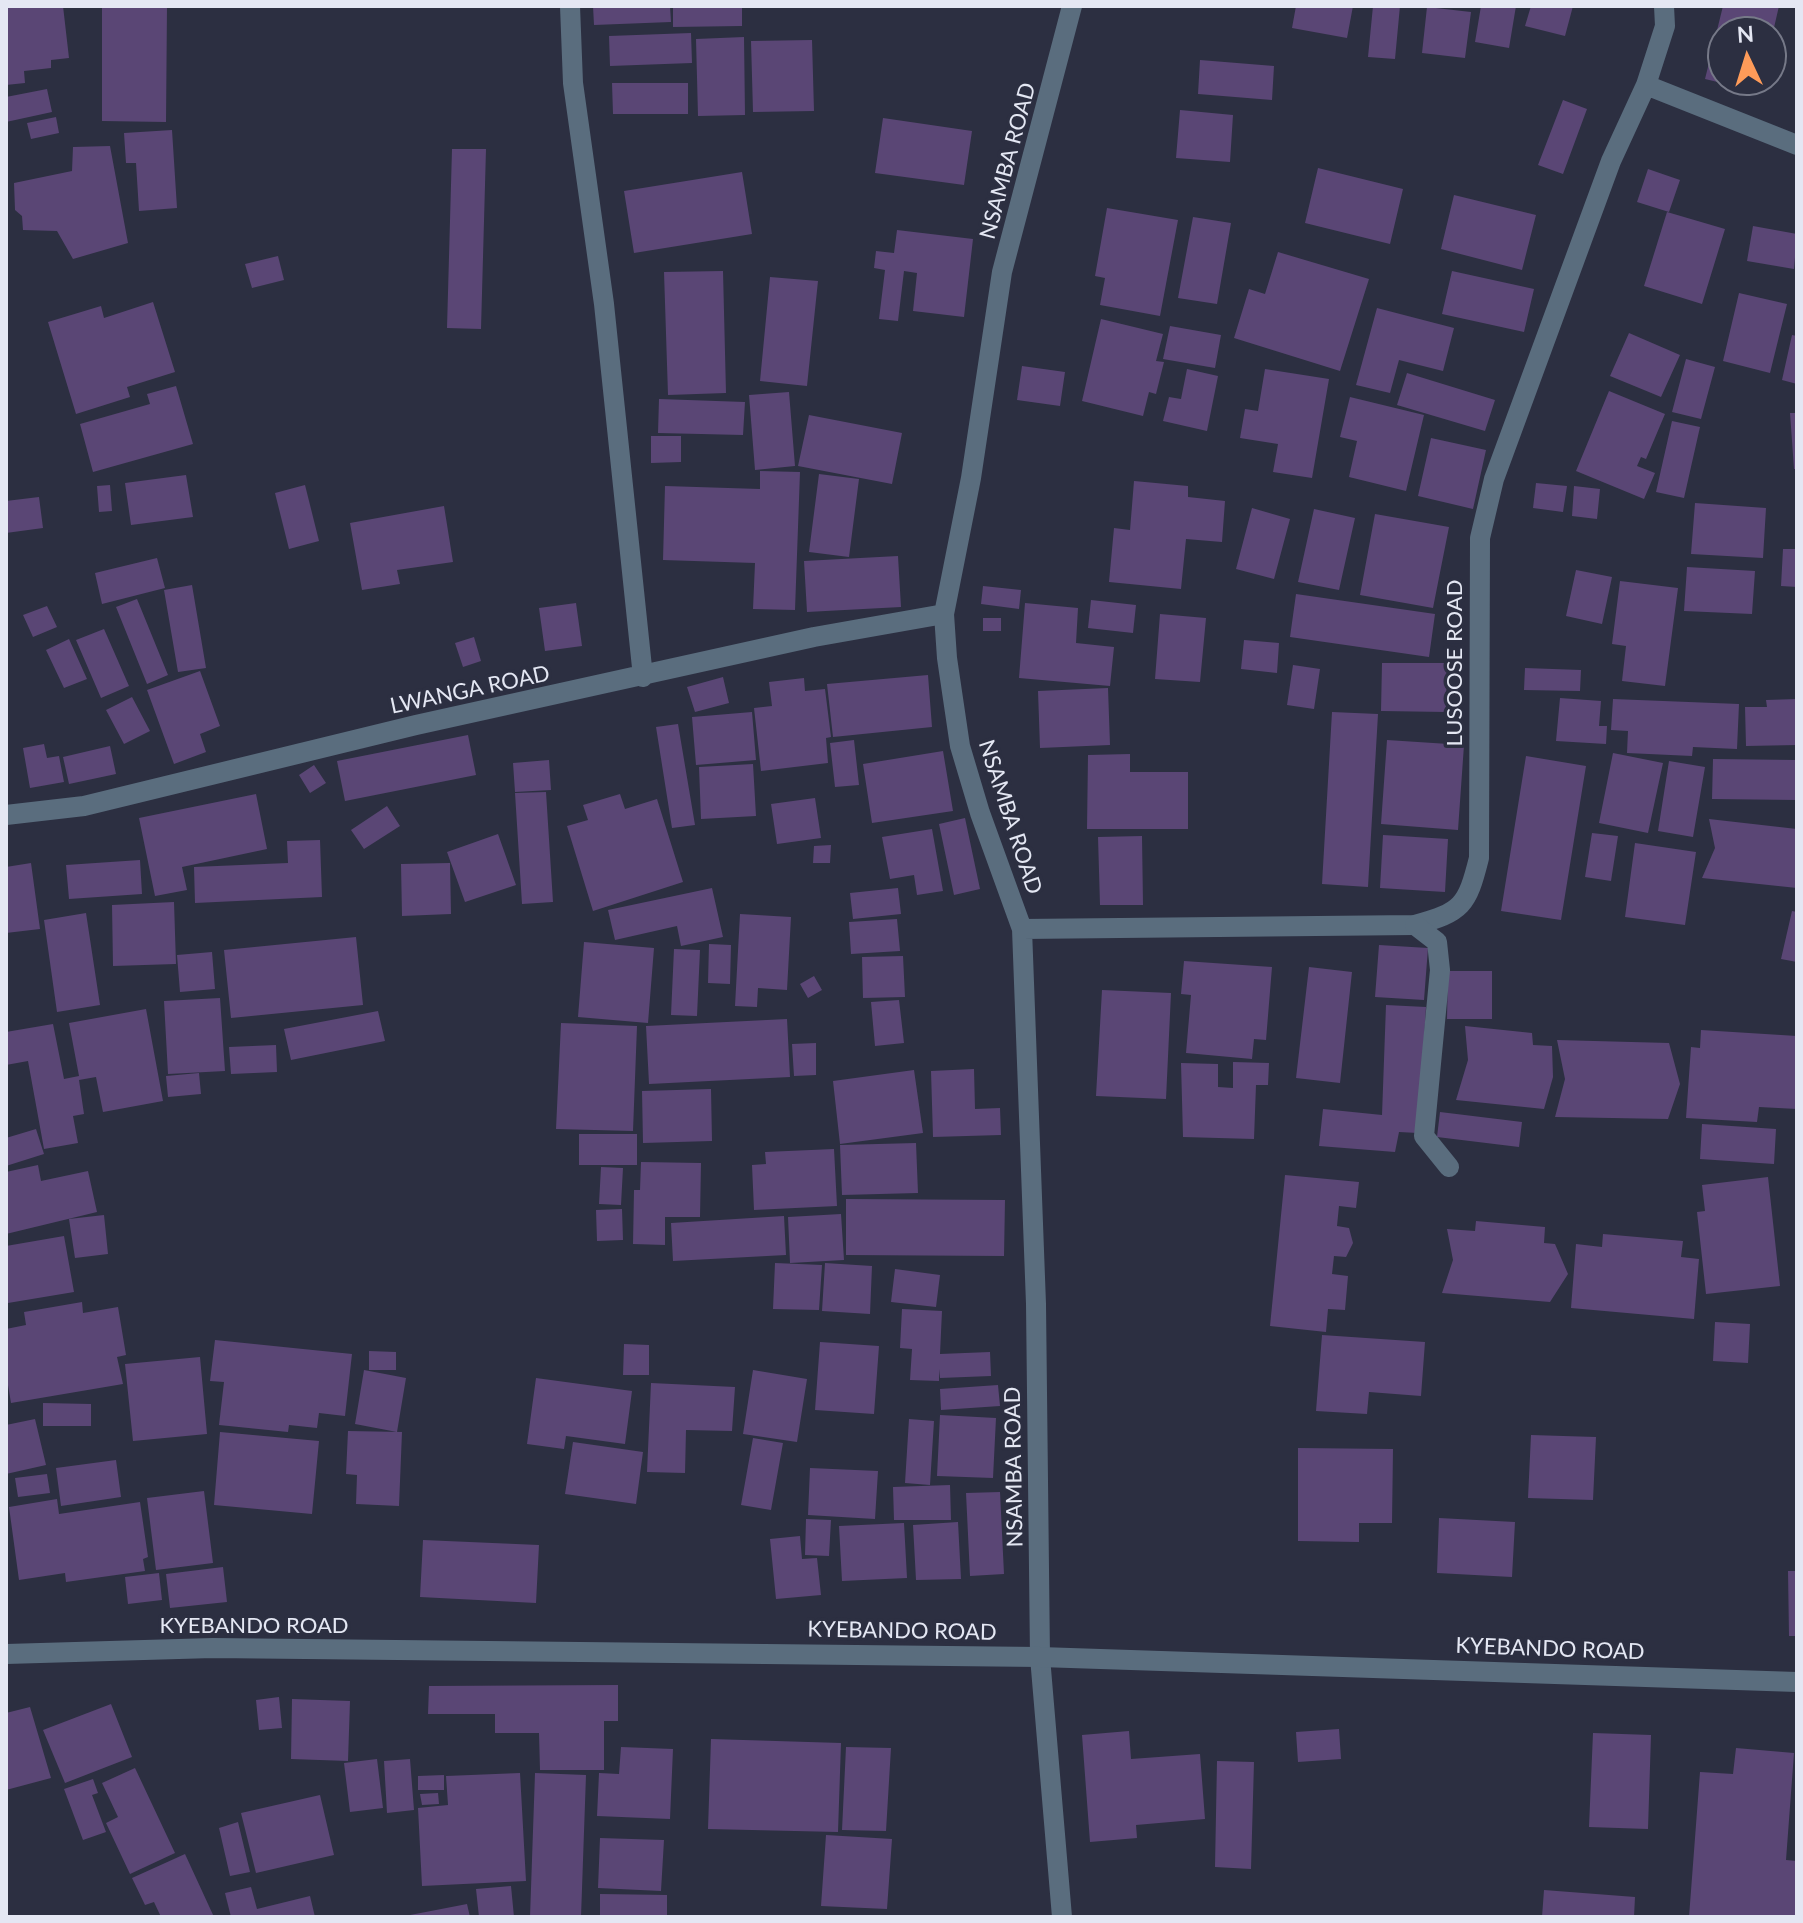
<!DOCTYPE html>
<style>
body{margin:0}
#map{position:relative;width:1803px;height:1923px;overflow:hidden;background:#2c2f41;font-family:Lato,sans-serif}
canvas{display:block}
.frame{position:absolute;inset:0;border:8px solid #e4e7f3;pointer-events:none}
.north{position:absolute;left:1707px;top:16px;width:80px;height:80px;box-sizing:border-box;background:#2c2f41;border:2px solid #767988;border-radius:50%;rotate:356deg;font-size:22px;font-weight:700;line-height:32px;text-align:center;color:#e4e7f3}
.north::after{content:'';display:block;margin:auto;width:28px;height:36px;background:#fe9b59;clip-path:polygon(50% 0,100% 100%,50% 72%,0 100%)}
</style>
<div id="map">
<canvas width="1803" height="1923"></canvas>
<div class="frame"></div>
<div class="north">N</div>
</div>
<script>
const context = document.querySelector('canvas').getContext('2d');
context.lineJoin = 'round';
function paint(path, color) { context.fillStyle = color; context.fill(path, 'evenodd'); }
function strokePath(path, color, width, dash) { context.strokeStyle = color; context.lineWidth = width; context.lineCap = dash ? 'butt' : 'round'; context.setLineDash(dash || []); context.stroke(path); }
function label(font, color, halo, rows, align = 'center') {
  context.font = font + ' Lato,sans-serif'; context.lineWidth = 7; context.setLineDash([]); context.textBaseline = 'middle'; context.strokeStyle = halo; context.fillStyle = color; for (const [text, x, y, turn = 0] of rows) {
    context.save(); context.translate(x, y); context.rotate((+turn || 0) * Math.PI / 180); context.textAlign = isNaN(turn) ? turn : align; if (halo) context.strokeText(text, 0, 0); context.fillText(text, 0, 0); context.restore();
  }
}
paint(new Path2D(`
 M6,6H63L69,58L51,60V68L24,71L25,83L6,85Z
 M102,6H167L166,122L102,121Z
 M593,6H670L671,22L594,25Z
 M673,6H742V26L673,27Z
 M1296,6H1353L1347,38L1292,28Z
 M1373,6H1400L1395,59L1368,57Z
 M1481,6H1516L1509,48L1475,42Z
 M1531,6H1573L1565,36L1525,26Z
 M1723,6H1779L1773,32H1723V80H1762L1759,92L1705,79Z
 M1427,7L1471,12L1465,58L1422,53Z
 M691,33L692,63L610,66L609,36Z
 M744,37L745,115L698,116L696,39Z
 M812,40L814,111L753,112L751,41Z
 M1200,60L1274,66L1272,100L1198,94Z
 M612,83H688V114H613Z
 M47,89L52,112L6,122V97Z
 M1563,100L1587,109L1563,174L1538,165Z
 M1180,110L1233,115L1230,162L1176,158Z
 M56,117L59,133L31,139L27,123Z
 M883,118L972,131L964,185L875,173Z
 M172,130L177,208L139,211L136,163H126L124,133Z
 M110,146L128,243L73,259L57,231L23,230L22,216L15,210L14,183L72,171L73,147Z
 M452,149H486L481,329L447,328Z
 M1318,168L1403,189L1390,244L1305,223Z
 M1648,169L1680,180L1669,212L1637,202Z
 M742,172L752,234L634,253L624,191Z
 M1454,195L1536,215L1522,270L1441,249Z
 M1107,208L1178,220L1160,316L1100,305L1105,278L1095,276Z
 M1667,212L1725,229L1702,304L1644,286Z
 M1193,217L1231,223L1217,304L1178,298Z
 M1753,226L1797,234L1794,269L1747,261Z
 M897,230L973,239L964,317L913,311L917,273L904,271L898,321L879,319L885,270L874,268L876,251L894,253Z
 M1278,252L1369,279L1340,371L1234,338L1249,289L1265,294Z
 M278,256L284,280L252,288L245,264Z
 M723,271L726,393L668,395L664,272Z
 M1452,271L1534,289L1524,332L1442,314Z
 M770,277L818,281L807,386L760,381Z
 M1739,293L1787,304L1770,373L1723,361Z
 M153,302L175,372L127,387L130,397L76,414L48,322L101,306L104,318Z
 M1377,308L1454,328L1443,371L1399,360L1390,393L1356,385Z
 M1101,319L1163,334L1156,361L1164,362L1156,394L1149,392L1143,416L1082,401Z
 M1170,326L1221,335L1215,368L1163,359Z
 M1629,333L1680,355L1661,397L1610,376Z
 M1792,335L1797,336V384L1782,380Z
 M1686,359L1715,367L1701,419L1672,412Z
 M1022,366L1065,372L1060,406L1017,400Z
 M1187,369L1218,376L1207,431L1163,421L1169,397L1181,399Z
 M1265,369L1329,379L1312,478L1273,472L1278,444L1240,438L1245,409L1258,411Z
 M1407,373L1495,400L1485,431L1397,405Z
 M176,386L193,444L93,472L80,424L150,404L147,394Z
 M1609,391L1665,414L1646,459L1641,457L1637,466L1655,473L1644,499L1576,471Z
 M789,392L795,466L755,470L749,395Z
 M1350,397L1424,415L1406,491L1349,477L1357,441L1340,437Z
 M659,399L745,402L743,435L658,433Z
 M1790,413H1797V469H1794Z
 M809,415L902,433L892,484L798,466Z
 M1672,421L1700,427L1684,498L1656,492Z
 M651,436H681V462L651,463Z
 M1431,438L1486,450L1473,509L1418,496Z
 M760,471L800,472L795,610L753,609L755,563L663,560L665,486L760,489Z
 M819,474L859,479L849,557L809,552Z
 M186,475L193,517L131,525L125,483Z
 M1134,481L1188,486V497L1225,501L1222,542L1186,539L1181,589L1109,582L1114,528L1130,530Z
 M1536,483L1567,486L1563,512L1533,508Z
 M110,485L112,511L99,512L97,486Z
 M305,485L319,541L289,549L275,493Z
 M1574,486L1600,489L1597,519L1572,516Z
 M39,497L43,528L6,533V501Z
 M1695,503L1766,508L1763,558L1691,554Z
 M444,506L453,562L397,570L400,584L362,590L350,523Z
 M1252,508L1290,519L1274,579L1236,569Z
 M1314,509L1355,518L1339,590L1298,582Z
 M1375,514L1449,527L1433,608L1360,595Z
 M1783,549H1797V587L1781,586Z
 M898,556L901,607L807,612L804,561Z
 M157,558L165,588L102,604L95,573Z
 M1687,567L1755,571L1752,614L1684,611Z
 M1576,570L1612,577L1602,624L1566,616Z
 M1620,581L1678,588L1665,686L1622,681L1626,646L1612,644Z
 M192,585L206,668L178,672L164,590Z
 M983,586L1021,590L1019,609L981,604Z
 M1296,594L1435,614L1429,657L1290,637Z
 M137,599L168,675L147,684L116,607Z
 M1091,600L1136,605L1133,633L1088,628Z
 M576,603L582,646L545,651L539,608Z
 M1025,603L1078,608L1076,643L1114,647L1110,686L1019,678Z
 M47,606L57,627L33,637L23,615Z
 M1160,614L1206,618L1200,682L1155,679Z
 M983,618H1001V631H983Z
 M104,629L129,686L101,698L76,640Z
 M474,637L481,661L463,667L455,643Z
 M69,639L87,679L64,688L46,650Z
 M1244,640L1279,643L1277,673L1241,669Z
 M1382,663H1447L1446,712L1381,711Z
 M1293,665L1320,669L1314,709L1287,705Z
 M1525,668L1581,670L1580,691L1524,690Z
 M200,671L220,726L200,734L206,752L174,764L147,690Z
 M928,675L932,727L833,737L827,684Z
 M723,677L729,703L695,712L687,687Z
 M804,678L805,691L825,689L831,737L826,738L828,763L761,771L754,708L772,706L769,682Z
 M1108,688L1110,745L1040,748L1038,691Z
 M132,697L150,731L124,744L106,710Z
 M1560,698L1601,701L1599,726H1607L1606,744L1556,741Z
 M1613,699L1739,704L1737,749L1693,747L1692,756L1627,753L1628,731L1611,730Z
 M1797,699V745L1746,746L1745,707H1767L1766,700Z
 M752,712L756,760L696,765L692,717Z
 M1332,712L1378,714L1368,887L1322,884Z
 M678,724L695,825L672,828L656,727Z
 M468,735L476,775L345,801L337,761Z
 M854,740L859,785L835,787L830,743Z
 M1387,740L1464,745L1458,830L1381,824Z
 M44,744L47,758L59,756L64,782L30,788L23,748Z
 M110,746L116,774L69,784L63,757Z
 M943,751L953,811L872,823L863,764Z
 M1613,753L1663,763L1648,833L1599,823Z
 M1130,754V772H1188V829H1087L1088,755Z
 M1526,756L1586,766L1561,920L1501,911Z
 M1713,759L1797,760V800L1712,799Z
 M549,760L551,790L515,792L513,763Z
 M1669,761L1705,767L1693,837L1658,831Z
 M753,764L756,816L701,819L699,767Z
 M314,765L326,783L310,793L299,775Z
 M546,792L553,902L522,904L515,793Z
 M256,794L267,849L182,867L187,890L155,896L139,818Z
 M620,794L625,809L657,799L683,882L593,911L567,826L588,820L583,805Z
 M815,798L821,838L777,844L771,804Z
 M387,806L400,826L364,849L351,830Z
 M965,818L980,889L954,895L939,824Z
 M1709,819L1797,829V888L1702,878L1715,848Z
 M932,829L943,891L917,895L914,875L890,879L882,837Z
 M1592,833L1618,836L1611,881L1585,877Z
 M498,834L516,885L465,902L447,852Z
 M1383,835L1448,839L1445,892L1380,888Z
 M1142,836L1143,905H1100L1098,837Z
 M320,840L322,897L195,903L194,867L288,863L287,841Z
 M1635,843L1696,852L1685,925L1625,917Z
 M831,845L830,863H813L814,846Z
 M140,860L142,894L69,899L66,865Z
 M31,863L40,929L6,933V867Z
 M450,863L451,914L402,916L401,864Z
 M712,888L723,937L681,946L677,926L615,940L608,910Z
 M898,888L901,914L853,919L850,893Z
 M174,902L176,964L113,966L112,905Z
 M1792,911L1797,912V962L1781,959Z
 M86,913L100,1005L57,1012L44,920Z
 M740,914L791,917L787,990L758,988L757,1007L735,1006Z
 M897,919L900,951L851,954L849,922Z
 M356,937L363,1005L231,1018L224,950Z
 M584,942L654,948L648,1023L578,1017Z
 M709,944L731,945L730,984L708,983Z
 M1379,945L1428,948L1424,1000L1375,997Z
 M674,949L700,950L697,1016L671,1015Z
 M212,952L215,989L180,992L177,955Z
 M903,956L905,997L863,998L862,957Z
 M1184,961L1272,967L1266,1040L1254,1039L1252,1059L1186,1053L1191,995L1181,994Z
 M1309,967L1352,972L1340,1083L1296,1078Z
 M1448,971H1492V1019H1447Z
 M814,976L822,990L808,998L800,984Z
 M1102,990L1171,993L1166,1099L1096,1096Z
 M220,998L225,1071L168,1074L164,1001Z
 M899,1000L904,1043L875,1046L871,1002Z
 M1386,1005L1426,1007L1418,1133L1399,1132L1395,1152L1319,1146L1323,1109L1382,1115Z
 M146,1009L163,1101L103,1112L96,1077L79,1080L84,1114L73,1116L78,1143L44,1149L28,1061L6,1065V1032L53,1024L64,1079L79,1076L69,1023Z
 M378,1011L385,1041L291,1060L284,1029Z
 M787,1019L790,1077L649,1084L646,1026Z
 M561,1023L637,1026L633,1131L556,1129Z
 M1465,1026L1532,1033L1533,1045L1552,1046L1553,1077L1544,1109L1456,1100L1468,1060Z
 M1701,1030L1797,1036V1109L1759,1107L1757,1122L1686,1118L1691,1047L1700,1048Z
 M1557,1040L1669,1043L1680,1084L1668,1119L1555,1117L1565,1079Z
 M816,1043V1075L794,1076L792,1044Z
 M276,1045L277,1072L231,1074L229,1047Z
 M1233,1062L1269,1063L1268,1085H1256L1254,1139L1183,1137L1181,1063L1218,1064V1087L1233,1088Z
 M974,1069L975,1109L1000,1108L1001,1135L933,1137L931,1071Z
 M914,1070L923,1133L840,1144L833,1081Z
 M199,1073L201,1094L168,1097L166,1076Z
 M711,1089L712,1141L643,1143L642,1091Z
 M1440,1112L1522,1122L1519,1147L1437,1137Z
 M1702,1124L1776,1129L1774,1164L1700,1159Z
 M36,1129L44,1154L6,1166V1138Z
 M579,1134H637V1165H579Z
 M916,1143L918,1193L842,1195L840,1145Z
 M834,1149L837,1206L754,1210L752,1165L766,1164L765,1152Z
 M641,1162L701,1163L700,1217H665V1245L633,1244L634,1190H640Z
 M38,1165L41,1181L88,1171L97,1212L6,1234V1172Z
 M601,1167L623,1168L621,1205L599,1204Z
 M1285,1175L1359,1182L1356,1208L1339,1206L1337,1226L1349,1228L1353,1243L1346,1257L1334,1256L1332,1274L1348,1276L1345,1310L1328,1309L1326,1332L1270,1326Z
 M1768,1177L1780,1286L1706,1294L1697,1212L1705,1211L1702,1185Z
 M846,1199L1005,1200L1004,1256L846,1255Z
 M622,1209L623,1240L597,1241L596,1210Z
 M841,1214L844,1260L790,1263L788,1217Z
 M104,1215L108,1254L75,1258L69,1219Z
 M784,1216L786,1255L673,1261L671,1223Z
 M1476,1221L1545,1227L1544,1243L1555,1244L1568,1274L1550,1302L1442,1293L1453,1260L1447,1229L1475,1231Z
 M1603,1234L1683,1241L1681,1257L1699,1259L1694,1319L1571,1308L1576,1244L1602,1247Z
 M64,1236L74,1292L8,1303L6,1246Z
 M775,1263L822,1265L819,1310L773,1309Z
 M825,1263L872,1266L870,1314L822,1311Z
 M895,1269L940,1275L936,1307L891,1302Z
 M82,1302L83,1313L118,1307L126,1355L117,1357L123,1384L11,1403L6,1373V1329L26,1325L24,1312Z
 M902,1309L942,1311L940,1354L990,1352L991,1376L940,1378L939,1369V1381L910,1380L912,1349L900,1348Z
 M1715,1322L1750,1324L1748,1363L1713,1361Z
 M1322,1335L1425,1342L1421,1396L1369,1392L1367,1414L1316,1411Z
 M215,1340L352,1354L345,1416L319,1413L317,1428L289,1425L288,1432L219,1425L224,1382L210,1381Z
 M820,1342L879,1346L874,1414L815,1410Z
 M624,1344L649,1345V1375H623Z
 M369,1351L396,1352V1370H369Z
 M200,1357L207,1434L133,1441L125,1364Z
 M364,1370L406,1378L397,1432L355,1424Z
 M753,1370L807,1379L797,1442L743,1434Z
 M536,1378L632,1391L625,1444L566,1436L564,1449L527,1444Z
 M651,1383L735,1387L732,1431L686,1430L685,1473L647,1472Z
 M998,1385L1000,1406L941,1410L940,1389Z
 M43,1403L91,1404V1426H43Z
 M940,1415L996,1418L993,1478L937,1476Z
 M35,1419L46,1465L6,1474V1425Z
 M909,1419L934,1421L930,1485L905,1483Z
 M348,1431L402,1432L399,1506L356,1504L357,1475L346,1474Z
 M220,1432L319,1441L312,1514L214,1505Z
 M1531,1435L1596,1437L1593,1500L1528,1498Z
 M753,1438L783,1443L771,1510L741,1505Z
 M573,1442L643,1452L636,1504L565,1494Z
 M1298,1448L1393,1449L1392,1523H1359V1542L1298,1541Z
 M116,1460L121,1497L61,1506L56,1468Z
 M810,1468L878,1471L875,1519L808,1515Z
 M47,1474L50,1493L18,1497L15,1478Z
 M950,1485L951,1520H894L893,1487Z
 M204,1491L213,1563L156,1570L147,1498Z
 M1000,1492L1004,1574L970,1576L966,1493Z
 M57,1499L59,1514L140,1502L148,1557L143,1559L145,1571L66,1582L65,1573L19,1580L9,1507Z
 M1439,1518L1515,1522L1512,1577L1437,1573Z
 M806,1519L831,1520L829,1556L805,1555Z
 M958,1522L961,1579L916,1580L913,1525Z
 M904,1523L907,1578L842,1581L839,1526Z
 M800,1536L802,1559L817,1558L821,1595L776,1599L770,1539Z
 M423,1540L539,1545L536,1603L420,1597Z
 M223,1567L227,1602L170,1608L166,1574Z
 M1788,1571H1797V1636H1789Z
 M159,1573L162,1600L128,1604L125,1577Z
 M618,1685V1721H604V1770H540L539,1733H495V1714H428L429,1686Z
 M279,1697L282,1728L259,1730L256,1700Z
 M292,1699L350,1701L348,1761L291,1759Z
 M111,1704L132,1757L65,1783L43,1730Z
 M30,1707L51,1778L6,1790V1713Z
 M1339,1729L1341,1759L1298,1762L1296,1732Z
 M1129,1731L1131,1759L1200,1754L1205,1819L1136,1825L1137,1838L1090,1842L1082,1735Z
 M1593,1733L1651,1735L1648,1829L1589,1827Z
 M711,1739L841,1743L838,1832L708,1829Z
 M621,1747L673,1749L670,1819L597,1816L599,1773L619,1774Z
 M846,1747L891,1748L886,1831L842,1830Z
 M1736,1748L1794,1753L1786,1860L1797,1861L1795,1917H1689L1700,1772L1733,1774Z
 M377,1759L383,1808L350,1812L344,1763Z
 M410,1759L414,1810L387,1813L384,1761Z
 M1217,1761L1254,1762L1251,1869L1215,1867Z
 M135,1768L175,1853L130,1874L106,1823L118,1817L102,1783Z
 M520,1773L526,1881L422,1886L418,1808L448,1805L446,1776Z
 M535,1773L586,1775L581,1917H530Z
 M444,1775V1790H418V1776Z
 M93,1779L98,1793L92,1795L106,1832L83,1840L64,1789Z
 M438,1793L439,1804L422,1805L420,1794Z
 M320,1795L334,1855L256,1873L241,1813Z
 M238,1822L250,1872L230,1876L219,1828Z
 M826,1835L892,1839L887,1909L821,1906Z
 M600,1838L664,1840L661,1891L598,1888Z
 M185,1854L214,1917H161L154,1902L145,1905L132,1878Z
 M511,1886L514,1917H479L476,1889Z
 M251,1887L257,1909L310,1896L315,1917H231L225,1893Z
 M1544,1890L1635,1897L1634,1917H1542Z
 M600,1894L667,1895V1917H600Z
 M467,1904L470,1917H406L405,1916Z`), '#5a4675');
strokePath(new Path2D(`
 M570,6L573,83L604,304L643,677
 M1646,85L1797,145
 M6,815L84,806L416,725L814,637L944,614
 M1022,929L1415,925C1462,912 1467,906 1479,858L1480,538L1494,479L1611,161L1646,85L1665,26L1664,6
 M1062,1917L1040,1657L1036,1304L1022,929L980,813L960,746L947,658L944,614L971,478L1002,272L1072,6`), '#5a6d7e', 20);
strokePath(new Path2D(`
 M1415,925L1437,942L1440,970L1424,1136L1449,1167
 M6,1654L213,1648L1040,1657L1797,1682`), '#5a6d7e', 20);
label('22px', '#e4e7f3', '#2c2f41', [
 ["NSAMBA ROAD",1008,161,-75],
 ["LUSOOSE ROAD",1455,663,-90],
 ["LWANGA ROAD",470,690,-12],
 ["NSAMBA ROAD",1010,817,72],
 ["NSAMBA ROAD",1014,1467,-91],
 ["KYEBANDO ROAD",254,1626],
 ["KYEBANDO ROAD",902,1631,1],
 ["KYEBANDO ROAD",1550,1649,2]
]);
</script>
